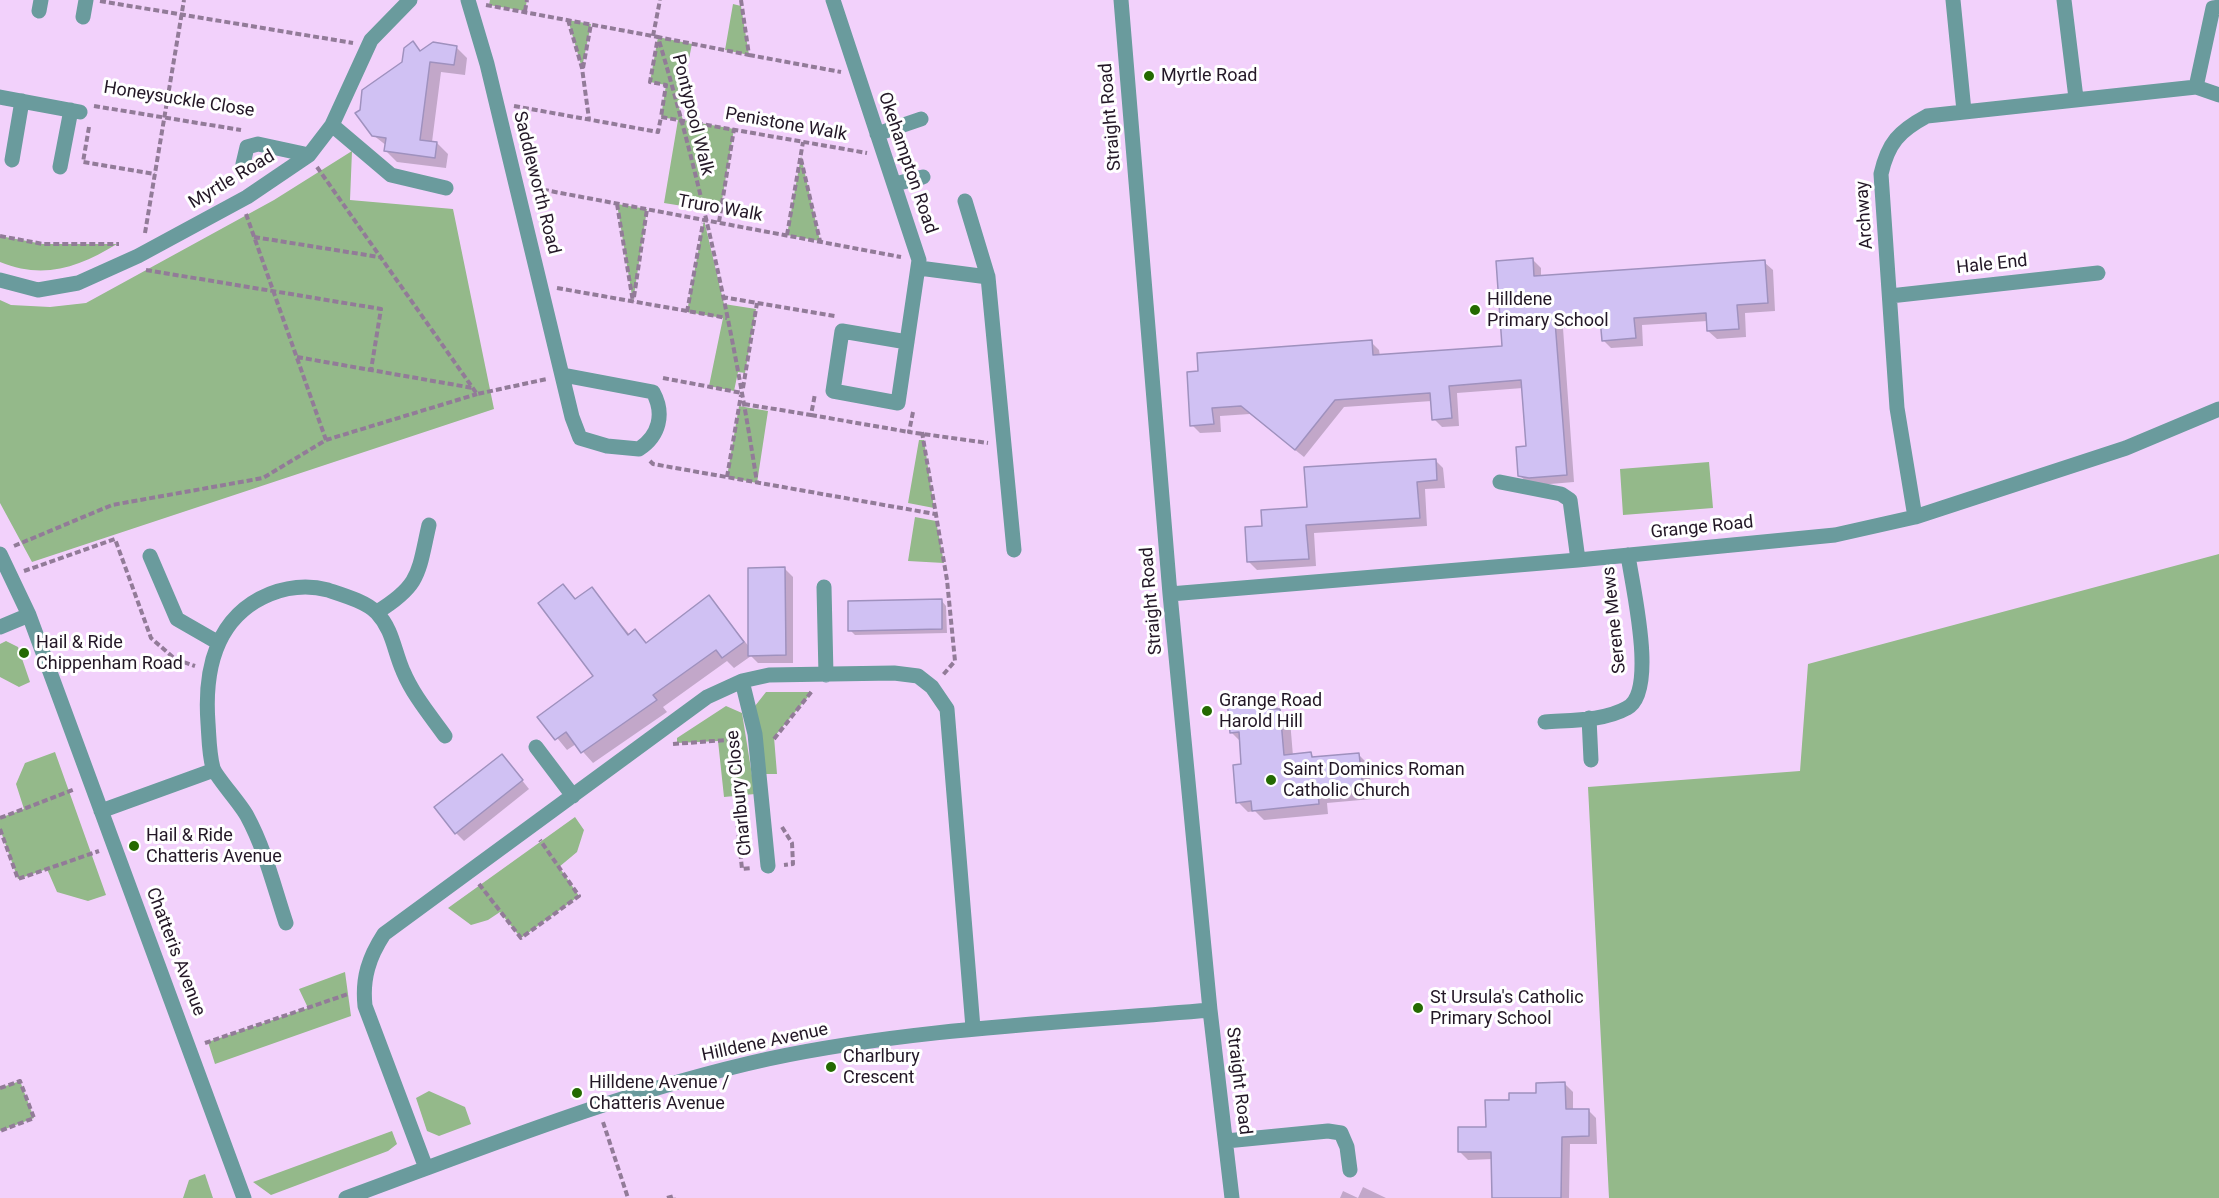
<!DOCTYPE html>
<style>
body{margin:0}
canvas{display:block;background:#f2d1fb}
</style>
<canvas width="2219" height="1198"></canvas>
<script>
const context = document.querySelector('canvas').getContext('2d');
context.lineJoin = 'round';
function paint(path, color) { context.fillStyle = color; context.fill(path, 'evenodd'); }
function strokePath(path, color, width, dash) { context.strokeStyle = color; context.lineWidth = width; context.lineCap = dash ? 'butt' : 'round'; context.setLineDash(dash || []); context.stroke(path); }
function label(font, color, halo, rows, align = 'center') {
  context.font = font + ' Roboto,sans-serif'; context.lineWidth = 6; context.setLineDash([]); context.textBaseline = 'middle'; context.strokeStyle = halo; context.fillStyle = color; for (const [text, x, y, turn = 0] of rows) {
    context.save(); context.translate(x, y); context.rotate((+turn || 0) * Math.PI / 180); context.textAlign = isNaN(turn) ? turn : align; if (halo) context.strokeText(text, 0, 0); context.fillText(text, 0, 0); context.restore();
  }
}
paint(new Path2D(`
 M490,0H527L525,11L489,5Z
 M733,4L741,6L749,55L725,50Z
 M568,20L591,24L582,68Z
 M658,37L692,44L679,108L683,120L734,129L720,212L664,203L678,120L661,117L666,85L650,82Z
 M352,151L350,200L453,209L494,409L32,562L0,503V300L11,305L50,307L86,303L274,200Z
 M801,156L820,241L787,235Z
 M617,204L647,209L633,302Z
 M704,220L724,304L756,309L745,373L738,372L734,391L709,386L723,318L687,312Z
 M0,236L43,244H117C79,267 44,280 0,262Z
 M739,406L768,411L757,483L727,477Z
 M919,440H924L934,508L908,503Z
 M1709,462L1713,508L1623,515L1620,469Z
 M915,517L936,521L944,563L908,561Z
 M2219,554V1198H1609L1588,787L1800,771L1808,664Z
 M6,641L18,647L30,682L19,687L0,677V644Z
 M766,692H812L774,737L777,774H764L755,706Z
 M726,706L742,713L755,794L724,797L718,741L677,743V738Z
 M55,752L106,895L88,901L57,892L47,869L18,879L0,829V818L24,809L16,784L25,763Z
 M575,817L584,830L577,852L559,867L579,896L521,938L500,912L488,920L471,925L448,908Z
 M345,972L351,1016L215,1064L208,1042L308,1008L299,989Z
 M20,1081L34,1118L0,1131V1088Z
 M429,1091L465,1107L471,1124L439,1136L427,1131L416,1098Z
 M392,1131L397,1144L388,1151L271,1195L253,1182Z
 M205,1174L213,1198H183L189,1180Z`), '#94b98a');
paint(new Path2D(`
 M413,43L421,52L456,47L467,58L465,75L441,72L432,142L437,143L448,154L446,168L397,162L386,151L387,146L373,135Z
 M1533,260L1541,268V277L1764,262L1773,270L1775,311L1745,313L1746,337L1717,339L1708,331V321L1642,325L1643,346L1611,348L1603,340L1602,326L1563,328L1574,482L1538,485L1528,483L1519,475L1528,448L1523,388L1457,393L1459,426L1442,427L1434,419L1432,401L1344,407L1304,457L1250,414L1220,416L1221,432L1200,433L1192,425L1189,373L1371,342L1379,350L1380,356L1504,348Z
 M1435,460L1443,468L1445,488L1425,489L1427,526L1314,533L1316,566L1257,570L1249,562L1263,527Z
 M785,569L793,577V663H758L751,656L734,668L727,661L663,707L667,712L593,763L576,744L567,750L540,717L595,677L563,586L576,600L592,589L630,635L635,631L647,644L709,597L750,648Z
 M941,600L946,606L947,633L855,635L850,630Z
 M1268,698L1290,720L1293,756L1311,754L1315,759L1359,755L1369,765L1372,799L1327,803L1328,814L1264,820L1255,811L1248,812L1238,802L1243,766L1241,742L1231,732Z
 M509,764L529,789L464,841L456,833Z
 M1565,1084L1573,1092V1111L1588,1110L1596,1118L1597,1144H1570L1569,1198H1494L1493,1159L1468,1160L1460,1152L1487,1128L1510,1101Z
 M1363,1187L1386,1198H1358Z
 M1343,1191L1358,1198H1340Z`), '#0003');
const building = new Path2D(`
 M413,41L420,51L433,42L457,46L454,65L430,62L420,140L437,142L435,158L384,151L386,138L372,136L355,113L360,110L362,90L402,62L404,48Z
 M1533,258L1534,276L1765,260L1768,303L1737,305L1739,329L1707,331L1706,313L1634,318L1636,338L1602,341L1600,318L1555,321L1567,475L1529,478L1518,476L1516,447L1526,446L1521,380L1449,386L1452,418L1432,420L1430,393L1335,400L1295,450L1241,406L1212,408L1214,424L1190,426L1187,372L1198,371L1197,353L1372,340L1373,355L1502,346L1496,261Z
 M1436,459L1437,480L1417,482L1420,518L1306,525L1309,559L1247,562L1245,527L1262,526L1261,510L1307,507L1304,467Z
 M785,567L786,655L748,656V568Z
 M563,584L575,599L592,587L628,635L635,629L646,643L709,595L744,642L722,658L716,650L653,695L657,700L581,753L566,732L555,740L537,717L593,676L538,603Z
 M942,599V629L848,631V601Z
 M1269,696L1270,709H1280L1284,755L1311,752L1312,757L1359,753L1363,789L1318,793L1319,804L1252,811L1251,801L1236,803L1233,765L1241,764L1239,732L1230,733L1227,699Z
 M502,754L523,780L455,834L434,807Z
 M1565,1082L1566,1109H1589V1136L1562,1137L1561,1198H1492L1491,1152H1458V1127H1486L1485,1100H1509V1093H1536V1083Z`);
paint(building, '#d0c1f3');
strokePath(building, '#9f91be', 1.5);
strokePath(new Path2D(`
 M741,0L749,55L658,37C701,182 734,333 757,483
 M100,1L353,43
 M486,5L658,37L650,82L666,85L661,117
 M525,11L527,0
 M568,20L582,68L589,119
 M653,36L660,0
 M749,55L841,72
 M583,68L591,24
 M94,106L241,130
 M514,106L658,132L661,117L867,153
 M89,127L83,162L155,174
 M801,159L820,241
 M317,167L477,394L547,379
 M534,188L901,257
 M617,204L633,302
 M246,214L326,440
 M719,222L734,129
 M145,233L184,0
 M787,235L803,142
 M0,236L43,244H119
 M254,237L379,257
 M146,270L381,309L371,370
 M557,288L727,318
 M634,297L647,209
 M722,297L835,316
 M687,312L703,223
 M297,357L473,388
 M663,378L742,393
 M743,388L757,303
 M744,404L811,415L815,394
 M913,412L909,432L988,443
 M811,415L909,432
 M922,432L947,580L955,661L942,676
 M650,461L653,464L935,514
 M727,477L741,395
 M14,546L112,505L263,478L326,440L477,394
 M24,571L115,539L151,638L175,659L195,666
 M774,739L812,691
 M673,744L740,739
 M745,811L737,820L742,869L752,868
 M0,818L75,789
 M782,827L792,843L793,864L784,865
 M0,829L18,879L99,851
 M479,884L521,938L579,896L540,840
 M205,1043L348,994
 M0,1088L20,1081L34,1118L0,1131
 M603,1122L628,1198
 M667,1198L674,1196V1198`), '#927b98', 4, [6, 3]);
strokePath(new Path2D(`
 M468,0L487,64L572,417L580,438L607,446L639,449C659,436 665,414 653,392L563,375
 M833,0L919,260L898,403L833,391L842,331L907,342
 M1121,0L1170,594L1210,1010L1232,1198
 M1953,0L1964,111
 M2064,0L2076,98
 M39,11L41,0
 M83,17L86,0
 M2196,87L2213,8L2219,7
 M0,97L80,112
 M332,125L391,175L446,188
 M877,134L921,119
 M12,160L22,101
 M243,164L247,147L258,144L309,155
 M60,167L71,110
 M895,184L923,177
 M965,201L988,277
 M919,268L988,277L1014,550
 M0,280L38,290L78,283L138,256L247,197L309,155L332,125L371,40L410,0
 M1890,296L2098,273
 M1500,482L1561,494L1570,500L1578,560
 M1915,517L1897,408L1881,174C1888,143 1899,131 1927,116L2196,87L2219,95
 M0,554L29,615L244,1198
 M150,556L177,619L217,642
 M824,587L826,675
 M1170,594L1578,560L1835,535L1915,517L2126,448L2219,409
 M377,612C421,585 418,573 429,525
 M0,627L29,615
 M742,681L755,734L768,866
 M1589,718L1591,760
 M1545,722C1571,720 1604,721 1627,708C1658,692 1632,585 1628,555
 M536,747L573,796
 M101,811L214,770
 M286,923C274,887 265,849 247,816C240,803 216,777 213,768C209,754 209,737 208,723C204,669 216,616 270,594C288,587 309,585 328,590C343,595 367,602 377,613C393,630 394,651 403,671C413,695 430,715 445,736
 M1226,1141L1328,1131L1341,1133L1347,1147L1350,1170
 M426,1168L365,1006C362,978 369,957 384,934L707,697L742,681L769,675L894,673L918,676L932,687L947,709L973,1028
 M346,1198C485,1147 623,1091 768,1059C914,1028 1062,1023 1210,1010`), '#6a9b9d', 15);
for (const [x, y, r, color] of [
 [1149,76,6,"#246a01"],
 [1475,310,6,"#246a01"],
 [24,653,6,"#246a01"],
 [1207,711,6,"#246a01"],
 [1271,780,6,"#246a01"],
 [134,846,6,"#246a01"],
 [1418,1008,6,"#246a01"],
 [831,1067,6,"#246a01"],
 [577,1093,6,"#246a01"]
]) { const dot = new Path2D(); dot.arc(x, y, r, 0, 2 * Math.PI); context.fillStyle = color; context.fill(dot); strokePath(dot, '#fff', 2); }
label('18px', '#231726', '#fff', [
 ["Myrtle Road",1161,76],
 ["Hilldene",1487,300],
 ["Primary School",1487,321],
 ["Hail & Ride",36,643],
 ["Chippenham Road",36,664],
 ["Grange Road",1219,701],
 ["Harold Hill",1219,722],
 ["Saint Dominics Roman",1283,770],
 ["Catholic Church",1283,791],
 ["Hail & Ride",146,836],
 ["Chatteris Avenue",146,857],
 ["St Ursula's Catholic",1430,998],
 ["Primary School",1430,1019],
 ["Charlbury",843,1057],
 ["Crescent",843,1078],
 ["Hilldene Avenue /",589,1083],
 ["Chatteris Avenue",589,1104]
], 'left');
label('18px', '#231726', '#fff', [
 ["Honeysuckle Close",179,100,9],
 ["Pontypool Walk",692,115,76],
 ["Straight Road",1111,117,-95],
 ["Penistone Walk",786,125,10],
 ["Okehampton Road",907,163,71],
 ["Myrtle Road",232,180,-31],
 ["Saddleworth Road",536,183,76],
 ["Truro Walk",720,209,10],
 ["Archway",1865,215,-94],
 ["Hale End",1992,265,-6],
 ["Grange Road",1702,528,-6],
 ["Straight Road",1152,601,-95],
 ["Serene Mews",1615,620,-96],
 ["Charlbury Close",740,793,-96],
 ["Chatteris Avenue",175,952,69],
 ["Hilldene Avenue",765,1043,-12],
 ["Straight Road",1238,1081,83]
]);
</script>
